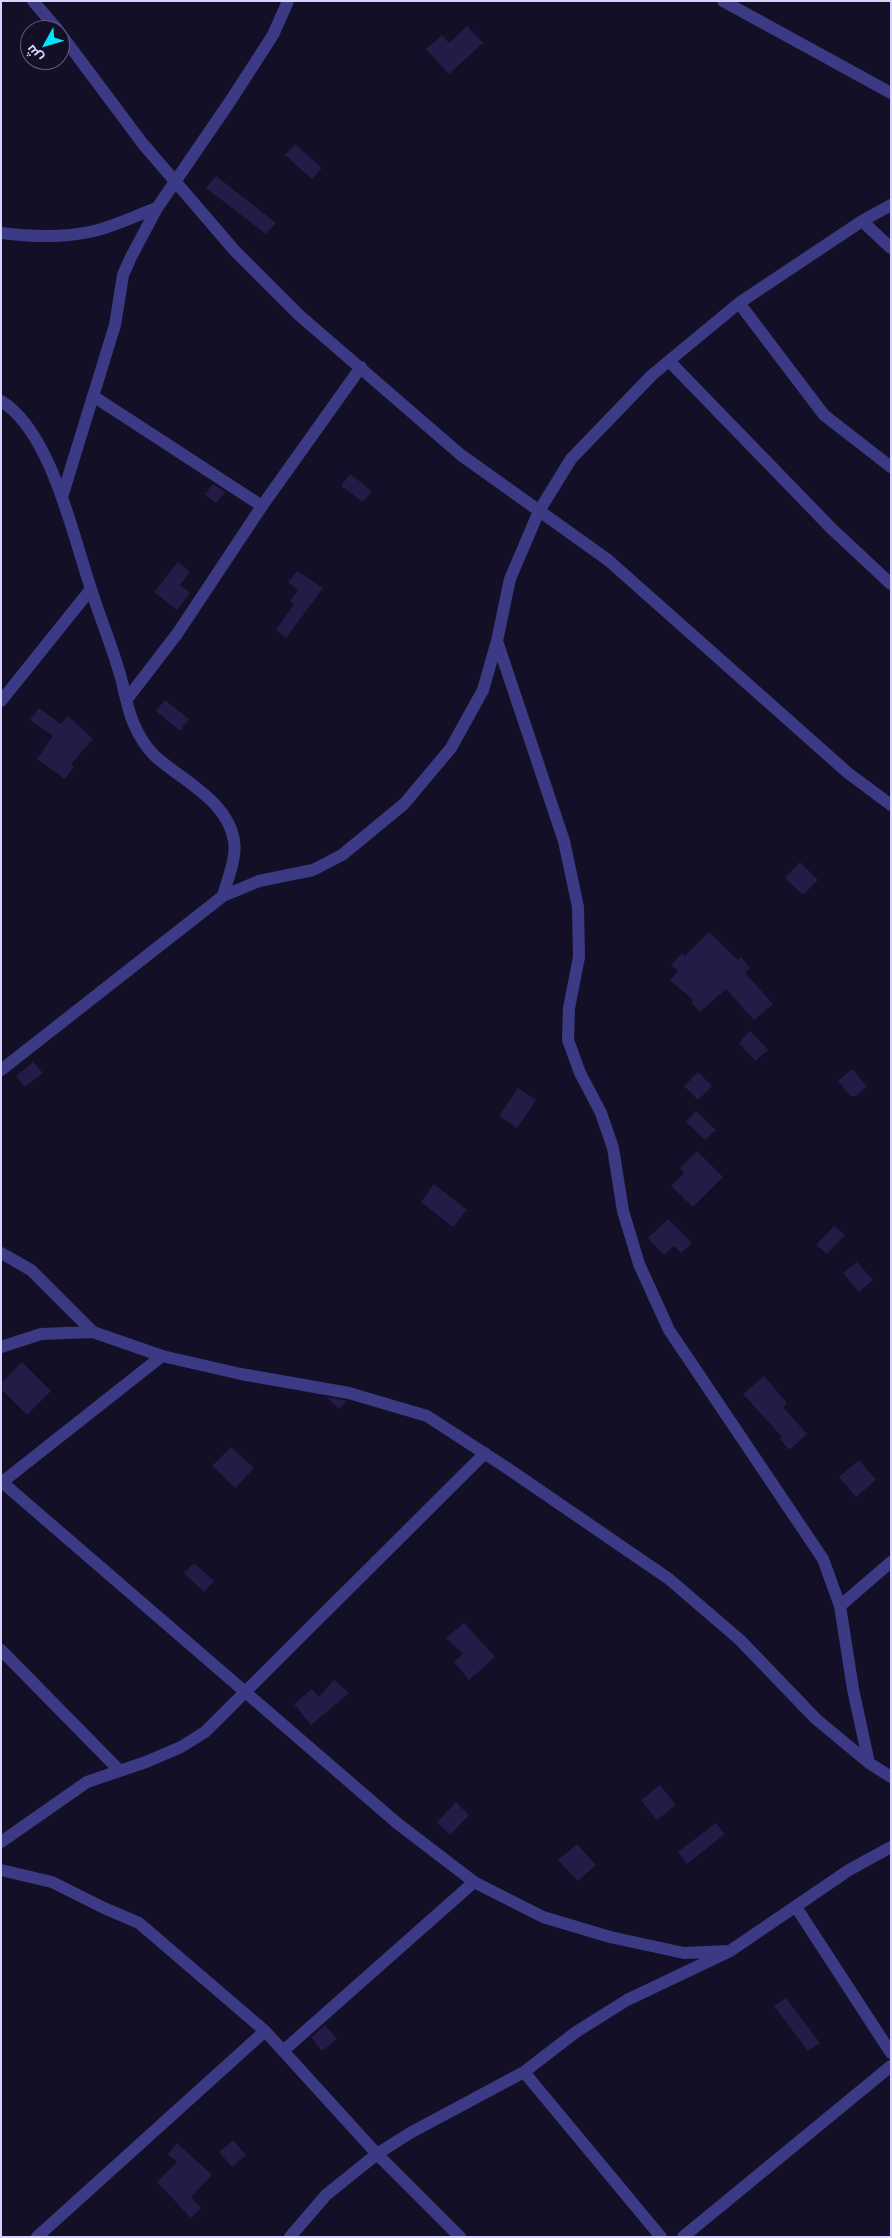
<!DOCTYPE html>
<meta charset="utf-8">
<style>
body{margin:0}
#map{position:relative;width:892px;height:2238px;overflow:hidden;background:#130f26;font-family:"PT Sans",Cairo,sans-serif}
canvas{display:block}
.frame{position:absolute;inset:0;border:2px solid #d9d4ff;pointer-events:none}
.north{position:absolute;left:20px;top:20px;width:50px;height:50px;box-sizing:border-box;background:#130f26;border:1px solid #625e7d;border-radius:50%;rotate:231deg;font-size:14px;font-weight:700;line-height:20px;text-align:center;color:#d9d4ff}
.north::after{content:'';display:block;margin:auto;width:18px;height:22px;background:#00e5ff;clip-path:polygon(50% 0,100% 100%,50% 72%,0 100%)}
</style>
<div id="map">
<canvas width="892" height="2238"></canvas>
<div class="frame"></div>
<div class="north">ش</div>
</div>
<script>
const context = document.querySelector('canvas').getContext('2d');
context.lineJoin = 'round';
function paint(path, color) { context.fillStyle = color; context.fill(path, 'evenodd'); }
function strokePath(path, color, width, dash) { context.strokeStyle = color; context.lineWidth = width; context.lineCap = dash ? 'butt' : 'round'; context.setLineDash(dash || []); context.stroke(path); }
paint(new Path2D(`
 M467,26L483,43L449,74L426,49L442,35L449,43Z
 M295,144L322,168L312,179L285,155Z
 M216,176L276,223L266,234L206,188Z
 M350,474L372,491L363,502L341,486Z
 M213,484L225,492L216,503L205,494Z
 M178,562L190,572L180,585L190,593L177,610L154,592Z
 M297,571L323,588L286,638L276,630L294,604L290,601L298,590L288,582Z
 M165,700L189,719L180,731L156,711Z
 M39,708L61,724L68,716L93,739L71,764L74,766L65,779L37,759L53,736L30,720Z
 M800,862L818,880L803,895L785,878Z
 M709,932L738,960L741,957L750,968L745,973L773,1004L754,1020L726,989L700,1012L691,1002L693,1000L670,980L678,971L671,965L682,953L685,956Z
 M750,1031L768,1050L755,1061L739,1043Z
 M33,1062L43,1073L25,1087L16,1076Z
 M852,1069L867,1086L856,1096H850L838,1081Z
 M698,1072L712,1086L698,1100L684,1086Z
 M518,1088L536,1100L517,1128L499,1116Z
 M696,1111L716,1130L705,1140L686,1122Z
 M697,1151L723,1177L693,1207L671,1186L684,1173L680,1168Z
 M434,1184L467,1210L453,1227L421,1202Z
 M668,1219L692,1243L681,1253L674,1246L664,1255L648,1238Z
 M834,1226L845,1235L827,1254L816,1245Z
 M857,1262L873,1280L859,1292L843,1273Z
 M22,1362L51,1391L27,1415L1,1389V1383Z
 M764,1376L787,1403L783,1407L807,1434L789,1450L780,1439L782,1437L743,1394Z
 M327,1397L347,1401L339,1409Z
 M231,1447L254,1468L235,1488L212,1466Z
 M859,1460L876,1480L856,1497L839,1477Z
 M194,1563L214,1581L204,1592L184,1573Z
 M464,1623L495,1657L469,1680L454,1662L463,1654L446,1638Z
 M334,1680L349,1693L311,1725L294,1704L312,1689L319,1697Z
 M660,1785L676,1805L657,1820L641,1800Z
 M456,1802L469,1815L450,1835L437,1822Z
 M716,1823L725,1834L687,1864L678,1852Z
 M577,1844L596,1865L578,1881L558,1860Z
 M786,1998L820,2043L808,2051L774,2006Z
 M325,2025L337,2039L322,2051L311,2037Z
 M233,2140L246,2155L232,2167L219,2152Z
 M177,2143L212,2175L191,2197L201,2208L191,2218L157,2182L177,2162L168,2154Z`), '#241b47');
strokePath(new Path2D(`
 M33,1L58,30
 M723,1L891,93
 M60,33L143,144L235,251L299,315L461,455L608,560L848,773L891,805
 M862,221L891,248
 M1,233C32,237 64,238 94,231C115,226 137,215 157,208
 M739,303L824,415L891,467
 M669,361L832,529L891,584
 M93,396L262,506
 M1,401C51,431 73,536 91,589C99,615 110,641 118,668C124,685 126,705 133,722C138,734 146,748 156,757C183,781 228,801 234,841C237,858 227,880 223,896
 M62,497L115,325L123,275L131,257L157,208L229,103L273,35L288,1
 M497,641L564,841L578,907L579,957L569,1008L568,1040L580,1073L601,1113L613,1148L623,1211L639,1264L669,1330L823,1559L840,1606L853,1689L869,1763
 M127,699L177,634L262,506L361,367
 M1,701L91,589
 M1,1070L223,896L259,881L313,870L342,855L404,804L451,748L483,690L497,641L510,579L539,511L571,459L652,375L739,303L862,221L891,205
 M1,1253L31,1270L93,1332
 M1,1347L41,1334L93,1332L162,1356L241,1374L349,1393L427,1416L507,1468L669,1579L740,1640L816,1719L869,1763L891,1777
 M1,1483L162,1356
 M3,1483L397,1823L474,1882L543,1917L610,1937L684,1953L730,1951
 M840,1606L891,1562
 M1,1650L119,1770
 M1,1842L87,1782L146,1762L181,1747L205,1732L485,1453
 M1,1870L52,1882L104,1908L139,1923L265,2031L377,2154L460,2237
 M796,1907L891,2053
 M283,2051L474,1882
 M524,2072L661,2237
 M37,2237L265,2031
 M290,2237L326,2195L377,2154L410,2133L524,2072L576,2032L627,2000L730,1951L849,1870L891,1847
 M683,2237L891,2066`), '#3d3a85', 12);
</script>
